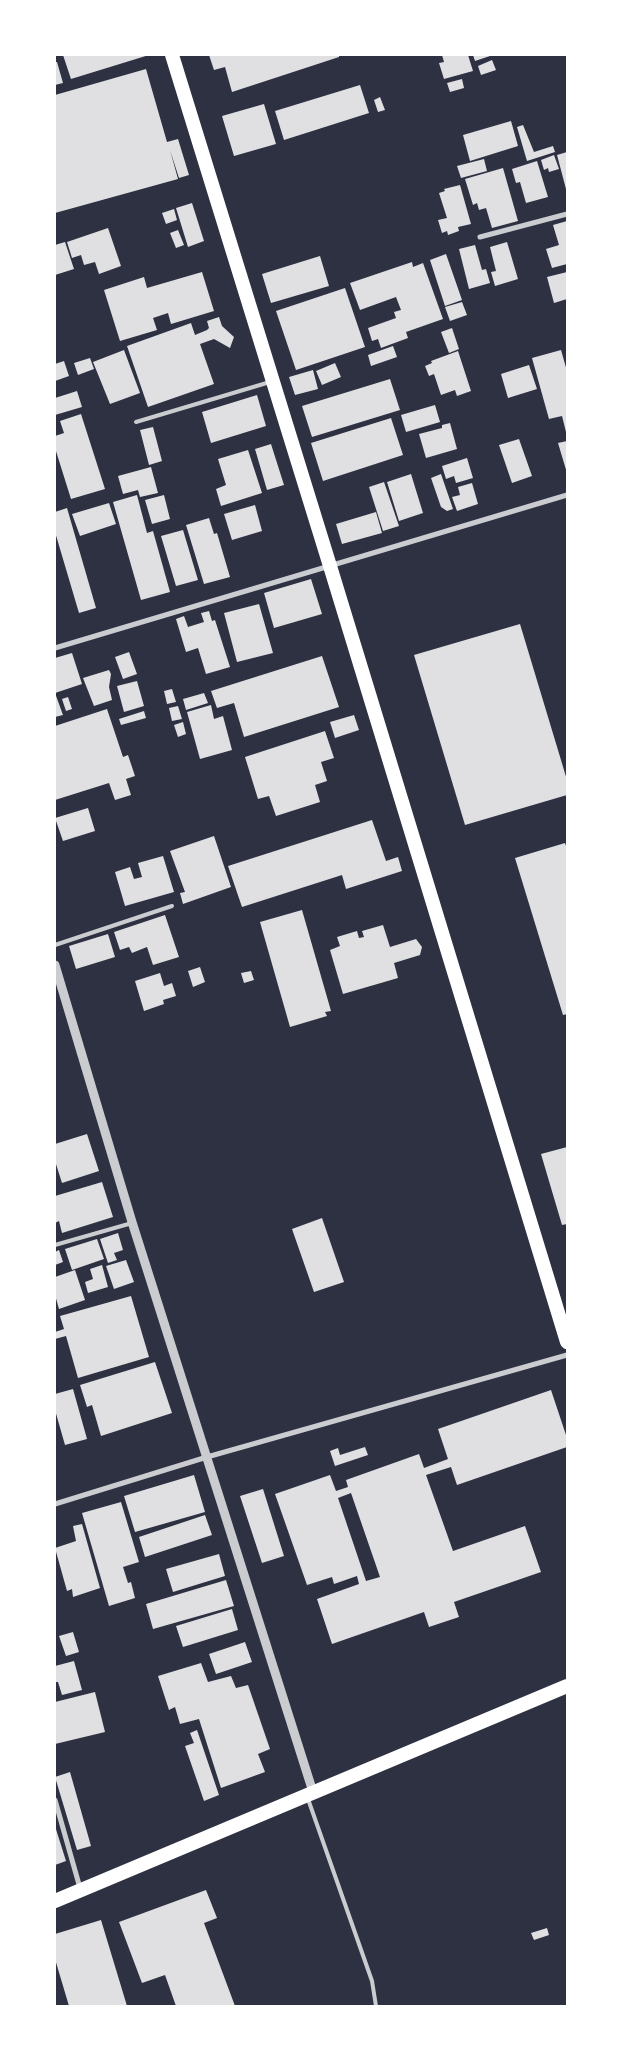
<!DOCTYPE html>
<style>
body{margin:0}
#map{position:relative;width:622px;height:2061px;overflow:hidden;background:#2d3142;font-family:Poppins,sans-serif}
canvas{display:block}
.frame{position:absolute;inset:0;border:56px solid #fff;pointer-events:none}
</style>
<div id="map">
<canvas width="622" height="2061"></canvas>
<div class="frame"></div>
</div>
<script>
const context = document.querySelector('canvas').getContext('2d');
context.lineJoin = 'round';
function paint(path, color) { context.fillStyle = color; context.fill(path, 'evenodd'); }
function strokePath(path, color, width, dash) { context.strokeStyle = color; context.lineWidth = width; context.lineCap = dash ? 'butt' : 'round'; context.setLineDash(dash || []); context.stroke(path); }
paint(new Path2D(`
 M63,55H149L71,79Z
 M209,55H339V57L232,92L225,67L214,70Z
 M442,55H468L473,71L444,79L439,63L444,62Z
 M473,55H493L475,61Z
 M492,60L496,70L481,75L478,66Z
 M55,62H57L63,83L55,85Z
 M146,69L167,142L178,139L189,175L179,178L170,150L178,179L55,213V95Z
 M462,79L464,88L450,92L447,83Z
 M360,85L369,113L284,140L275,111Z
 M380,97L385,110L378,112L374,100Z
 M264,104L276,144L234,156L222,116Z
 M511,121L518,146L470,161L463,135Z
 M523,125L534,152L553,146L555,152L527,161L517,127Z
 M567,152V189H566L557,155Z
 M554,155L559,169L549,172L548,168L544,170L541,160Z
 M484,159L487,171L461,178L457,166Z
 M537,161L548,197L526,203L520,182L516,183L512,169Z
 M503,168L518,221L492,228L486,208L479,210L477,203L473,205L465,179Z
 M460,185L471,224L458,227L459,231L448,235L447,231L442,233L438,220L447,218L439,193L445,191L444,189Z
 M192,203L204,241L188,247L176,208Z
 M174,209L177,220L166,224L162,213Z
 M567,221V264L552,268L546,249L559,245L553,225Z
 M108,228L121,266L99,274L95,262L84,265L81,255L72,258L67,242Z
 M178,230L184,245L176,248L170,233Z
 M65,242L74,269L55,275V245Z
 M507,242L518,279L495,286L491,272L496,271L490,247Z
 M475,245L482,270L486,269L490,283L469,289L459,249Z
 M446,254L462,300L445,306L430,260Z
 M320,256L329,286L271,303L262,274Z
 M412,262L413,267L423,263L443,319L406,332L408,338L381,348L378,339L372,341L368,328L396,318L394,312L401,310L396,297L360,310L350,283Z
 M202,272L214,311L171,324L168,313L153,318L157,330L120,341L104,290L144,277L147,288Z
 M567,272V299L554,303L547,277Z
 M345,288L365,347L296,370L276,311Z
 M462,302L467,315L450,321L445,307Z
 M219,317L222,326L234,337L230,348L214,339L200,344L214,384L148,407L127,346L191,323L195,335L207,330L209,328L207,321Z
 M452,328L459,349L449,353L441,332Z
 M393,346L397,357L371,366L368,355Z
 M124,350L140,393L110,404L93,362Z
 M561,350L567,371L566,432L562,416L549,419L532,358Z
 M458,351L471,391L457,396L455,390L441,395L434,374L429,376L425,366L432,363L431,361Z
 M90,358L94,369L78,375L74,363Z
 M64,361L69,376L55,381V364Z
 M335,363L341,377L322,385L316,371Z
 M529,365L537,389L508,398L501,374Z
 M313,370L318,389L295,395L289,377Z
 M390,379L400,410L312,437L302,406Z
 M77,391L82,407L55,415V398Z
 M257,395L266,426L211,443L202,412Z
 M435,405L440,422L406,432L401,415Z
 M81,414L105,489L71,499L55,448V436L64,433L60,421Z
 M391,418L403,455L323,481L311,443Z
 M450,423L457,449L426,458L419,434L442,428V425Z
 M153,427L162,461L149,465L140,430Z
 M519,439L532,476L512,483L499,445Z
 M567,441V473L558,443Z
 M271,444L284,485L267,490L255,449Z
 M248,450L262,493L221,506L216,489L226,485L218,459Z
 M467,458L473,478L456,483L454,476L446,479L442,466Z
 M151,467L158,493L140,497L138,490L123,494L118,476Z
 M411,474L423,513L399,521L387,482Z
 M441,474L453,509L447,511L441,507L431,478Z
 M384,482L399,526L383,531L369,487Z
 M472,483L478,504L457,511L452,497L460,495L458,487Z
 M137,495L147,533L153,531L170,592L141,600L113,502Z
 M164,495L170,519L152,524L145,500Z
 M109,503L116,524L80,536L72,514Z
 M255,505L262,531L232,540L224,514Z
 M67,508L96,608L79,613L55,532V512Z
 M376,512L382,533L342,544L336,524Z
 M209,518L214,534L217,533L230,577L204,584L186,525Z
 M183,530L198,580L176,586L161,536Z
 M311,579L322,614L274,628L264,593Z
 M259,604L273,653L237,662L224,613Z
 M209,611L212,621L215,620L230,667L206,674L198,648L186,652L176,619L184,616L188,627L204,622L201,613Z
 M520,624L567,780V795L465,825L414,655Z
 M129,652L137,674L123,679L115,657Z
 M72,653L82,684L55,693L63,715L55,717V658Z
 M322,656L339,707L244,737L234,703L217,708L211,691Z
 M109,670L111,674L109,687L112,700L94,706L83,678Z
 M137,681L144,706L124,712L117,686Z
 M172,689L176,702L167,704L164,691Z
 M204,693L208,703L186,710L183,699Z
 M68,697L72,709L66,711L62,699Z
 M211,705L214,719L223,716L232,750L200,759L187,712Z
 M178,706L182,719L172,721L169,708Z
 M107,709L123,757L128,755L135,776L126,779L131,795L115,800L109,783L55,800V726Z
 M144,711L146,718L121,725L119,719Z
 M354,715L359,730L335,738L330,722Z
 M183,722L186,734L178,737L174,725Z
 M325,731L334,758L321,762L327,781L315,785L320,802L276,816L269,796L258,799L245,757Z
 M88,808L95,831L63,841L55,818Z
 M372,820L386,861L398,857L402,871L346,889L342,875L242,907L228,866Z
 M214,836L231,887L183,904L180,893L185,892L170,851Z
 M565,843L567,849V1014L563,1015L515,858Z
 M163,856L174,892L125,906L115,872L130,867L134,879L142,877L138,863Z
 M302,910L331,1011L325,1012L327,1016L290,1027L260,922Z
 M165,915L179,957L153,965L147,947L132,953L129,947L120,950L114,932Z
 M383,925L390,947L416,939L422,947L420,955L394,963L398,978L343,994L330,950L340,946L337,937L357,931L359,938L364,937L362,931Z
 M108,934L115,957L76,969L69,946Z
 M200,967L205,982L193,987L188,971Z
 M251,971L254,980L244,983L241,973Z
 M160,973L164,986L172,983L176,996L163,1000L164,1004L144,1011L135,981Z
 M87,1134L99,1171L62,1183L55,1161V1144Z
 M567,1147V1224L562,1225L541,1154Z
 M102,1182L113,1217L62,1233L59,1221L55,1223V1196Z
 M322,1218L344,1282L314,1292L292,1229Z
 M118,1233L123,1250L114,1253L117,1260L108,1263L100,1239Z
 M97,1239L104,1259L72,1270L65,1249Z
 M59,1250L63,1262L55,1265V1252Z
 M126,1260L134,1282L114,1289L106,1266Z
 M102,1265L108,1287L88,1293L85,1282L93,1279L90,1269Z
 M75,1270L85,1300L59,1309L55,1295V1277Z
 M131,1296L149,1357L78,1378L66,1336L55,1339V1332L64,1329L60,1316Z
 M155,1362L172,1413L101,1436L92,1405L87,1407L80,1385Z
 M73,1389L87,1439L65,1445L55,1410V1394Z
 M551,1390L567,1438V1447L457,1485L451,1467L426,1475L453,1551L525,1526L541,1572L454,1602L459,1617L429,1627L424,1612L332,1644L317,1599L359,1584L357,1576L334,1584L332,1577L307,1585L275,1494L330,1475L336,1491L348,1487L346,1480L419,1454L424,1468L448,1459L438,1429ZM351,1493L380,1577L366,1581L338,1498Z
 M365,1447L368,1455L335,1466L330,1451L338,1448L340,1455Z
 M194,1475L205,1512L135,1532L124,1496Z
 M263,1489L284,1556L262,1563L240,1496Z
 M121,1502L139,1562L123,1567L128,1583L131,1582L135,1598L109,1606L82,1513Z
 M205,1515L212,1535L145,1557L139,1537Z
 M82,1524L100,1588L73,1597L72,1589L67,1591L55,1548L76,1541L73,1526Z
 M219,1554L225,1576L173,1592L166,1569Z
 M226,1580L234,1606L153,1629L146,1604Z
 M232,1609L238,1630L183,1647L176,1626Z
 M73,1632L79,1652L66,1656L59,1636Z
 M245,1642L252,1662L216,1674L209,1654Z
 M74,1661L82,1690L62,1695L58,1682H55V1666Z
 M201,1663L208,1682L231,1676L236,1688L248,1685L270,1749L258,1754L265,1772L221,1788L199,1719L180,1724L175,1707L169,1710L158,1676Z
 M95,1692L105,1732L55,1744V1702Z
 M197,1730L219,1795L204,1801L185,1746L194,1743L190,1733Z
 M70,1772L91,1846L77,1850L55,1777Z
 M55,1826L66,1861L55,1865Z
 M206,1890L217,1918L204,1923L235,2006H176L165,1975L142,1983L119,1922Z
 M101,1920L127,2006H69L55,1959V1934Z
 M547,1928L549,1935L534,1940L531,1933Z`), '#e0e0e3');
strokePath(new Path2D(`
 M136,422L270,382
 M55,945L172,906
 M55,1245L132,1223
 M308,1799L372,1981L376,2006`), '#caccd0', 4);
strokePath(new Path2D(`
 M480,237L567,214
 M55,648L567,495
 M55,1504L207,1457L567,1355
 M55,1800L80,1888`), '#caccd0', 5);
strokePath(new Path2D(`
 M55,965L132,1222L313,1792`), '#caccd0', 9);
strokePath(new Path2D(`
 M172,55L330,566L567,1342
 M55,1901L567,1686`), '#fff', 14);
</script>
